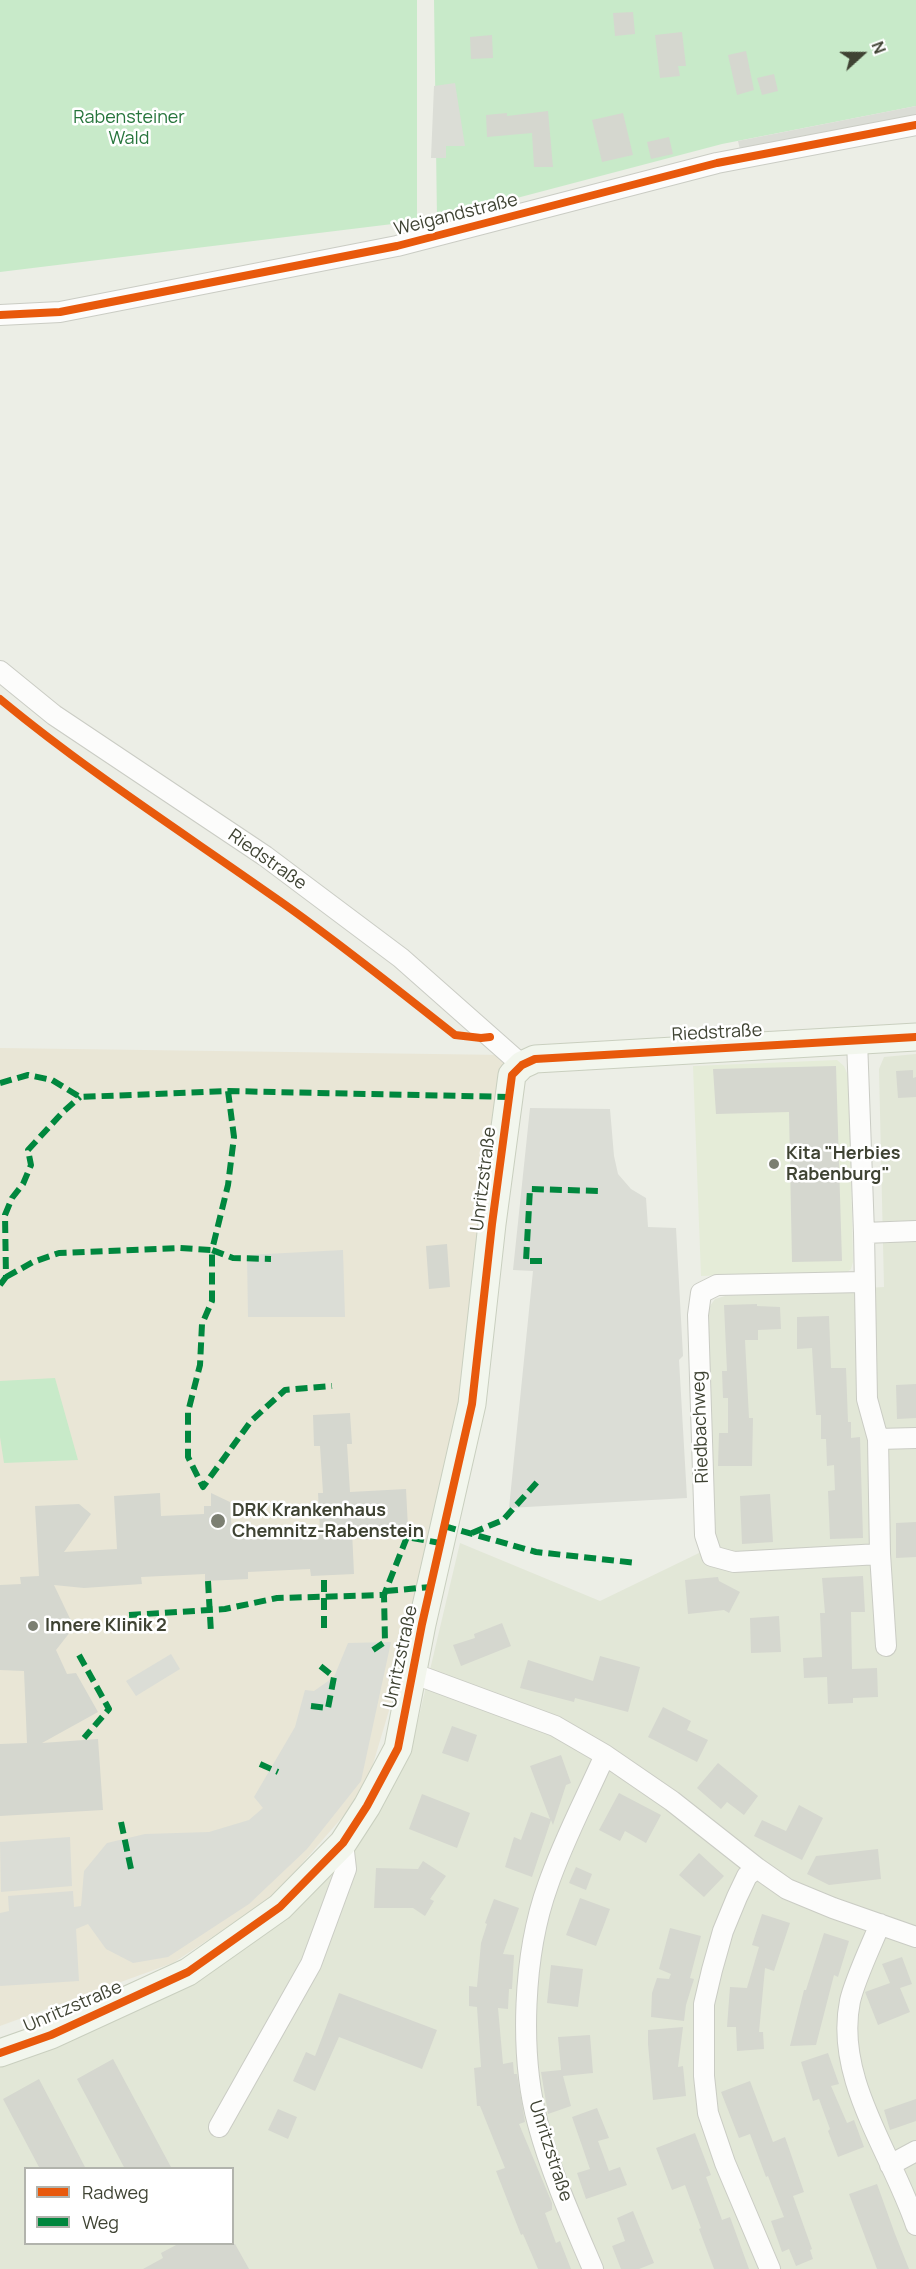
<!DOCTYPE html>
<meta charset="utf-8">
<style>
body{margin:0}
#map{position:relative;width:916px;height:2269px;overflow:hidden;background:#eceee6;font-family:Manrope,sans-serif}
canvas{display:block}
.legend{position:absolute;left:24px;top:2167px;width:210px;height:78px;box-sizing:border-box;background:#fff;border:2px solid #b2b4ad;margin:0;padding:8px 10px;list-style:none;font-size:18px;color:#3f4333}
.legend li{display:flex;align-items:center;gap:12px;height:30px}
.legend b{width:30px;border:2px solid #b2b4ad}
.north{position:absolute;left:832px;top:24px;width:60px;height:60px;-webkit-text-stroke:4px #fff;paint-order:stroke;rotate:69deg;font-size:16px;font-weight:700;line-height:24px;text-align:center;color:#3f4333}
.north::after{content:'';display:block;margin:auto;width:21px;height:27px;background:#3f4333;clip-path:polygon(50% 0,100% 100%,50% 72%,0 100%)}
</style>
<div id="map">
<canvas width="916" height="2269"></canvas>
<ul class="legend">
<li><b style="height:8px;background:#e8590c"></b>Radweg</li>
<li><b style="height:8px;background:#00873e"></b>Weg</li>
</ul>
<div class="north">N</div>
</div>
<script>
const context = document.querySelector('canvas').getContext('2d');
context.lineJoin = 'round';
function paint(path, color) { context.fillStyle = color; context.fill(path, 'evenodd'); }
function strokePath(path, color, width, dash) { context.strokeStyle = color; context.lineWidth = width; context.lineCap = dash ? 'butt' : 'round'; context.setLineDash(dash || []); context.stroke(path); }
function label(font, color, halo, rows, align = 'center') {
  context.font = font + ' Manrope,sans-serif'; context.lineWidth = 5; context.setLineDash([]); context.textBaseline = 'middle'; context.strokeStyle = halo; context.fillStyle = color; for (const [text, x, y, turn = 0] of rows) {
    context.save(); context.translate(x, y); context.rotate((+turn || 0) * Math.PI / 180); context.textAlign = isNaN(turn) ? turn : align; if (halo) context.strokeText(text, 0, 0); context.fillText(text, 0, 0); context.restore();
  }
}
paint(new Path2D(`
 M916,1054V2269H0V2063L281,1913L411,1750L460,1543L600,1601L699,1553L714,1537L707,1318L710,1306L715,1299L725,1296L884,1287L879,1069L884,1057ZM26,2168H232V2244H26Z`), '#e2e7d7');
paint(new Path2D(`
 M837,1060L844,1066L849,1078L853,1262L851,1269L846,1273L787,1277L785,1273L701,1276L693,1066Z`), '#e5ecd8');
paint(new Path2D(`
 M0,1048L506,1055L465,1391L407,1650L365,1791L273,1897L173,1963L0,2026Z`), '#e9e6d6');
paint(new Path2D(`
 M0,0H417V221L0,272Z
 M434,0H916V106L722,144L437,219Z
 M55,1378L78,1460L4,1463L0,1437V1381Z`), '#c8eac9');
paint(new Path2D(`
 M455,83L465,146H446V158H431L434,86Z
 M916,106V120L741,154L738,141Z
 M530,1108L610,1109L614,1156L618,1174L631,1189L646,1198L648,1227L676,1228L683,1356L679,1360L687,1498L509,1508L533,1271L513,1270Z
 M343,1250L345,1317H248L247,1255Z
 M391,1642L361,1781L307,1849L249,1904L168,1957L133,1963L106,1949L88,1924L76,1929L79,1981L0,1986V1913L9,1911L8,1896L73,1891L74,1907L81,1906L84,1871L107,1843L145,1834L209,1832L249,1820L263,1808L254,1797L295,1727L305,1690L314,1691L334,1677L348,1643Z
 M171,1654L180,1669L136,1696L126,1681Z
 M70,1837L72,1886L1,1892L0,1842Z`), '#dbddd6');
paint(new Path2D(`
 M633,12L635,34L615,36L613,13Z
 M682,32L686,66H678L680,76L660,78L655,35Z
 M492,35L493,58L471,59L470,37Z
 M746,51L754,90L737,95L728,55Z
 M774,74L778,91L762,95L757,78Z
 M548,111L553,167H534L532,133L487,137L486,115L507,113V116Z
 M623,113L633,155L602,162L592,120Z
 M669,137L673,154L651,159L647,142Z
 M836,1066L842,1261L792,1262L789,1112L716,1114L713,1069Z
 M913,1070V1078L916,1077V1097L898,1098L896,1071Z
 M447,1244L450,1287L429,1289L426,1246Z
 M757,1304V1306L780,1307L781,1329L758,1330V1340H745L749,1418H753L752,1466H718L719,1433H728V1398H723L722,1371H727L724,1305Z
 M829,1316L831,1368H846L848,1422H851V1438L860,1437L863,1538L830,1539L828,1491L835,1490L834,1465L827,1466L826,1439H821V1415H816L812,1348L797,1349V1317Z
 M916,1384V1418L897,1419L896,1385Z
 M350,1413L352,1444H347L350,1492L406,1489L408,1528L352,1531L354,1574L311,1576L310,1569L248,1572V1579L205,1581V1574L141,1577L142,1584L84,1588L54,1585L74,1627L56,1650L67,1674L76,1673L98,1712L42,1743L98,1739L103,1810L0,1816V1744L27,1743L24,1671L0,1670V1585L21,1584L20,1577L39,1576L35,1506L79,1504L91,1514L64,1552L117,1549L114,1496L160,1493L161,1516L204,1514V1506H211V1493L230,1502L232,1534L320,1530L318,1493H323L320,1446H314L313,1415Z
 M770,1494L773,1542L742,1544L740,1496Z
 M916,1522V1557L896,1558V1523Z
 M863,1576L865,1612H851L852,1669L877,1668L878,1697L853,1698V1703L828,1704L827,1677L804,1678L803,1658L822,1657L820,1613H825L822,1578Z
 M718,1577L719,1581L740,1592L729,1613L724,1610L688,1614L685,1580Z
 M779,1616L781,1652L751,1653L750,1618Z
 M502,1623L511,1646L461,1666L453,1645L475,1638L474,1634Z
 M600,1656L640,1667L628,1712L575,1698L574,1702L520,1688L528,1660L593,1681Z
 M663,1707L691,1721L687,1730L708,1740L697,1762L648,1737Z
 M452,1726L477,1735L468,1762L442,1753Z
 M561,1755L571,1783L566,1785L553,1825L551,1820L532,1877L505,1867L514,1837L521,1840L531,1812L550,1819L530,1766Z
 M718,1763L758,1796L744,1815L727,1802L721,1809L697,1788Z
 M619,1793L661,1815L646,1843L625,1831L620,1841L599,1830Z
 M422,1794L470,1813L457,1848L409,1829Z
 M799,1805L823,1818L802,1860L754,1836L762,1820L786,1831Z
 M878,1849L881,1879L829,1885L807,1874L816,1856Z
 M699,1853L724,1876L704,1897L679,1875Z
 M423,1861L446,1876L430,1899L434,1901L425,1916L413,1908H374L376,1868L418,1869Z
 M576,1867L592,1874L586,1890L569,1883Z
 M580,1898L610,1909L596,1946L566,1935Z
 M494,1899L519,1908L503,1954L514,1955L512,1989H509L508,2009L498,2008L503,2064L513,2062L514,2074H517L525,2122L519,2124L552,2203V2210L545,2213L556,2243L560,2241L571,2269H538L523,2234L521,2235L496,2171L505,2168L480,2106H477L474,2068L481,2067L477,2007L469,2006V1986L477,1987L481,1943L487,1924L485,1923Z
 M762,1914L790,1923L774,1971L765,1968L759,2032H763L764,2049L737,2051L736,2027H727L730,1987L747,1988L759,1947L752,1945Z
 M670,1928L701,1936L690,1978L694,1979L686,2005L684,2021L651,2017L652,1993L657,1978L669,1979L671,1974L659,1969Z
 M824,1933L849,1941L838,1977L834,1975L816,2045L790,2046L804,1990H806Z
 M902,1957L912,1984L900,1988L910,2012L878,2025L865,1992L890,1983L882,1964Z
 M551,1965L583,1969L578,2007L547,2003Z
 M339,1993L437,2030L422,2069L339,2037L315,2091L293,2081L306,2052L315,2056Z
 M683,2027L678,2067L683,2066L686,2096L653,2100L648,2044V2030Z
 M590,2035L593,2073L563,2076L571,2106L548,2114L541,2072L561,2070L558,2037Z
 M828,2053L839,2084L831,2086L847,2123L854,2120L864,2147L838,2157L828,2131L830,2129L819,2099L813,2101L801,2062Z
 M113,2059L172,2169H125L77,2079Z
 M39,2079L86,2169H40L3,2099Z
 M750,2081L773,2142L785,2137L804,2192L793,2196L812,2249L810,2250L813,2259L796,2266L789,2249L782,2252L771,2221L784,2217L768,2176L766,2177L750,2134L739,2138L721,2092Z
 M916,2099V2121L890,2130L884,2110Z
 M597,2108L609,2138L598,2141L609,2171L620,2167L627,2185L586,2199L577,2173L590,2169L572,2117Z
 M278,2109L297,2117L288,2139L268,2130Z
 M695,2133L711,2175L706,2177L722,2220L730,2217L749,2269H714L699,2229L701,2228L685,2185L672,2190L656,2148Z
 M877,2184L895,2234L909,2269H877L849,2194Z
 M633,2211L654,2263L639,2269H621L612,2246L625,2241L617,2218Z
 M178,2244H235L249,2269H143L163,2258L161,2253Z`), '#d5d7cf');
const street = new Path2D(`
 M0,315L60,312L397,246L717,163L916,125
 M0,671L54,715L265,856L401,958L522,1065
 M857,1040L864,1233L867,1399L878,1439L880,1554L886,1646
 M864,1233L916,1231
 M864,1282L717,1285L701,1293L698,1315L705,1535L712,1556L734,1562L880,1554
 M878,1439L916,1438
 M412,1673L555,1726L605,1755L672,1801L757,1868L787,1889L833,1908L916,1937
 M757,1868L747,1876L737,1897L723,1931L712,1970L704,2004V2076L708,2113L725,2163L770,2269
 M880,1924C871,1946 855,1979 850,2001C834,2079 892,2153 916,2225
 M219,2127L311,1964L346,1869L343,1843
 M890,2165L916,2151
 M593,2269C573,2222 551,2173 538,2124C519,2054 523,1954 548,1885C563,1841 586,1798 605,1755`);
const secondary = new Path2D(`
 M0,2053L51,2035L188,1972L280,1907L343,1843L367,1806L398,1748L422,1624L472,1404L492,1224L512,1075L522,1065L535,1059L916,1037`);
strokePath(street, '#caccc4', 22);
strokePath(secondary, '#c9cfbf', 29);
strokePath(street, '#fcfcfb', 20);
strokePath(secondary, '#f2f6ed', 27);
strokePath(new Path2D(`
 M0,1083L28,1075L52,1080L80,1097L228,1091L510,1097
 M228,1091L234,1137L228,1185L212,1250L233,1258L271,1259
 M542,1261H526L530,1189L601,1191
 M6,1277L33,1262L59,1253L179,1248L212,1250V1301L202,1324L200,1365L188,1412V1457L203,1487L251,1421L285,1390L332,1386
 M0,1285L6,1277L5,1215L12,1198L23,1184L31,1165L28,1150L63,1112L80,1097
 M444,1526L536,1552L637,1563
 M472,1533L503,1520L540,1479
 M208,1581L211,1633
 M386,1591L431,1587
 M129,1615L225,1609L277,1598L384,1595L407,1537L440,1543
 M67,1623L92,1626
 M324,1628V1577
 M373,1650L385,1642L384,1595
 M79,1655L109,1709L84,1738
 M311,1706L328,1708L334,1677L319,1665
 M260,1764L278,1772
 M121,1822L131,1869`), '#00873e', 6, [12, 6]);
strokePath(new Path2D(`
 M0,315L60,312L397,246L717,163L916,125
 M0,699C87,771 182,832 274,897C336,940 395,988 455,1035L481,1038L490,1037
 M0,2053L51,2035L188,1972L280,1907L343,1843L367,1806L398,1748L422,1624L472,1404L492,1224L512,1075L522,1065L535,1059L916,1037`), '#e8590c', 8);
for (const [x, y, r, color] of [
 [774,1164,6,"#7c7f72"],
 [218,1521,8,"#7c7f72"],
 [33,1626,6,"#7c7f72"]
]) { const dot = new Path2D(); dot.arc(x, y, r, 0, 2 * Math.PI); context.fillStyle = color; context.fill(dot); strokePath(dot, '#fff', 2); }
label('18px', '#27753c', '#fff', [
 ["Rabensteiner",129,118],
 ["Wald",129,139]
]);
label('18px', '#3f4333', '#fff', [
 ["Weigandstraße",456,215,-14],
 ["Riedstraße",267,860,35],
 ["Riedstraße",717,1033,-3],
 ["Unritzstraße",484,1179,-83],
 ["Riedbachweg",701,1427,-92],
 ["Unritzstraße",401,1657,-78],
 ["Unritzstraße",73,2007,-23],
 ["Unritzstraße",550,2151,72]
]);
label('bold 18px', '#3f4333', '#fff', [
 ["Kita \"Herbies",786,1154],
 ["Rabenburg\"",786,1175],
 ["DRK Krankenhaus",232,1511],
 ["Chemnitz-Rabenstein",232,1532],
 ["Innere Klinik 2",45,1626]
], 'left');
</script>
